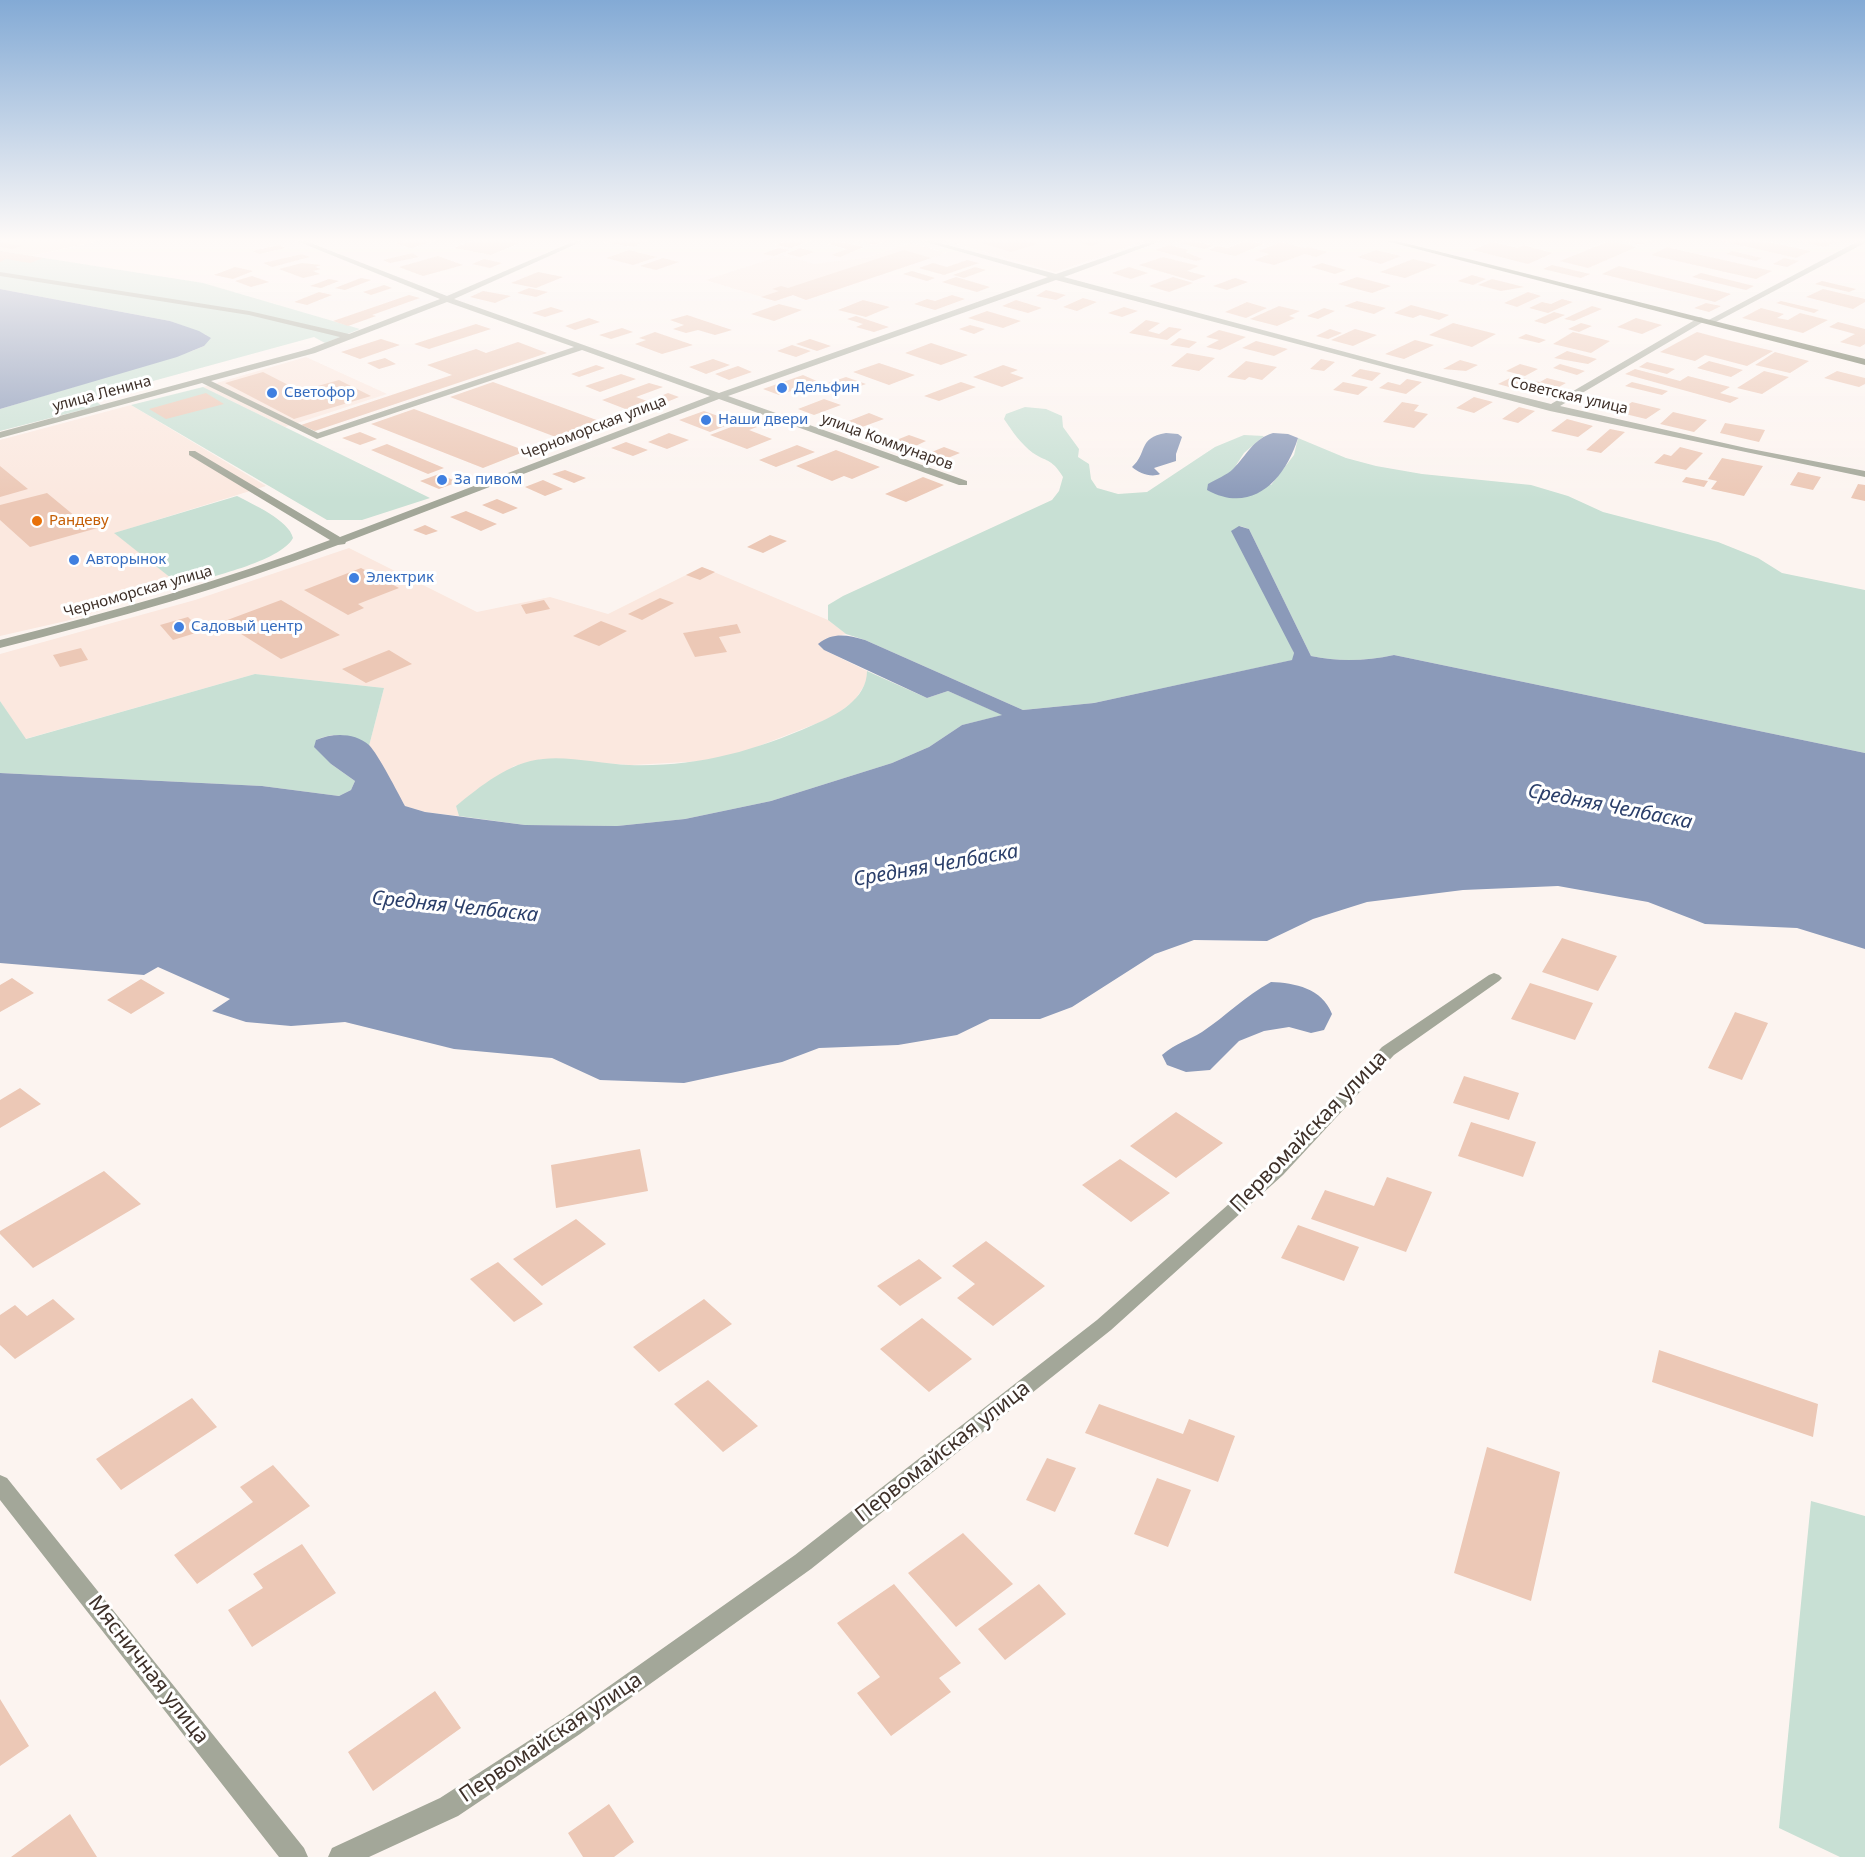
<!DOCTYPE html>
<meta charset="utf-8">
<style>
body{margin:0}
canvas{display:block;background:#fcf4f0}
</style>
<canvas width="1865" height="1857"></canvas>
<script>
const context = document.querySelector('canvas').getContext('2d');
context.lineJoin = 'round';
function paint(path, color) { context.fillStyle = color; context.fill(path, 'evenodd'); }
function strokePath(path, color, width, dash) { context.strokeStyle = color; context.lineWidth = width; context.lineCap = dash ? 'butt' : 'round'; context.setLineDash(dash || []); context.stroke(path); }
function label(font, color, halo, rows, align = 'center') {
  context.font = font + ' "Noto Sans",sans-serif'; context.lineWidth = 6; context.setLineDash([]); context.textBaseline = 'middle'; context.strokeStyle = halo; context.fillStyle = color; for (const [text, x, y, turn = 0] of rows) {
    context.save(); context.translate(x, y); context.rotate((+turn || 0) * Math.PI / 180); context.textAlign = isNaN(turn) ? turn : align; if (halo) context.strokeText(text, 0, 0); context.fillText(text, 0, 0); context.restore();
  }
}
paint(new Path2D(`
 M943,240H1147L1055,272Z
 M910,243L946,253L806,300L793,295L775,301L706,280L783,255L814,264L865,258Z
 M306,357L387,394L285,427L203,387Z
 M131,405L266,486L115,533L181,586L66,621L0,636V440Z
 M349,548L477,612L550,597L608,614L702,567L828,620L846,634L827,638L819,645L824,650L867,671V681L855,700L833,717L741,753L705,761L631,765L542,759L514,766L456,806L459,816L425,812L405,806L369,746L384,688L255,674L25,739L0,701V654L195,600ZM736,624L741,633L719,637L726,652L684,633Z`), '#fbe8df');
paint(new Path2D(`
 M0,240H102L31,256L0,251Z`), '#f8ead6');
paint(new Path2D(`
 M0,251L203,283L360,329L325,343L314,337L91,398L101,405L0,431V409L192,351L204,346L206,335L170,321L0,289Z
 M203,387L430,498L362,520H327L131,405Z
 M1025,407L1046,409L1062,416L1063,427L1079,449L1078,457L1089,464L1091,479L1097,488L1118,494L1147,492L1215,447L1244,435L1264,436L1244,453L1233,470L1271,485L1294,455L1298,438L1346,458L1376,466L1422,474L1531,485L1568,496L1603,512L1718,542L1758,558L1782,573L1865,590V753L1394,655C1366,661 1339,662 1311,656L1249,529L1240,526L1294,653L1293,660L1094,703L1023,710L865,640L846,634L828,620V605L843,596L1052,500L1059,491L1063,477C1052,459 1049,463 1033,453C1021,444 1012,431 1004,419L1006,414Z
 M237,496C252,504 289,520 293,538C280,562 208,577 181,586L114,533Z
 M867,671L927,698L948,691L1003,715L962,725L929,747L892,763L771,801L685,819L617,826L525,825L459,816L456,806C481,786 509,762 543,759C569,756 602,764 629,765C696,767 752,752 813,725C837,715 867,699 867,671Z
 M255,674L384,688L369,746C349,735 337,731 316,740L331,764L355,781L351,790L339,796L262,786L0,773V701L26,739Z
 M1811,1501L1865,1516V1857H1840L1779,1828Z`), '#c8e0d4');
paint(new Path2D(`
 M0,289L170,321L199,331L211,338L204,346L177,357L0,409Z
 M1166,433L1178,434L1182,437L1176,454V461L1154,468L1160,474C1151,478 1139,473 1132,467C1148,453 1137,438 1166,433Z
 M1273,433L1288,434L1298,438C1285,480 1252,515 1207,490L1208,484C1216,479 1227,475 1233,469C1247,455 1253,439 1273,433Z
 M1239,526L1249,529L1311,656C1339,662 1366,661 1394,655L1865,753V949L1797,928L1705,924L1648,902L1558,886L1463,890L1367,902L1313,919L1267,941L1194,940L1155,954L1072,1007L1040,1019H990L957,1035L898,1045L819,1048L782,1062L684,1083L600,1080L552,1058L454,1049L345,1022L291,1026L246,1022L212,1011L230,999L158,967L144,975L0,963V773L262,786L339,796L351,790L355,781L331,764L314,747L316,740C332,733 354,732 369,745C378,754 398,793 405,806L425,812L525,825L617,826L685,819L771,801L892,763L929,747L962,725L1002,715L948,691L927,698L824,650L818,644C833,632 847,635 865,640L1023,710L1094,703L1292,660L1294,653L1231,531Z
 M1271,982C1295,983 1322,988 1332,1014L1324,1030L1311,1033L1289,1027L1264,1031L1239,1041L1210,1070L1186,1072L1167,1065L1162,1055C1177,1042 1188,1041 1202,1032C1226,1016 1245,996 1271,982Z`), '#8b9ab9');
paint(new Path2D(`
 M405,240H438L411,248L394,243Z
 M474,240H510L522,242L491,255L454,248Z
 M608,240H648L633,247L603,242Z
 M789,240H813L791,248L775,245Z
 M852,240H888L874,245Z
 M971,240H1023L1037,244L1011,252Z
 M1070,240H1108L1091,246Z
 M1181,240H1190L1214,246L1204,249L1175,242Z
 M1247,240L1264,244L1235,256L1208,250L1218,246L1228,248Z
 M1620,240H1654L1641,245Z
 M1717,240H1759L1811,251L1796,258Z
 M1793,240H1840L1825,247Z
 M837,241L864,247L840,257L831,255L847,249L828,244Z
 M1609,241L1637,247L1588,268L1560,261Z
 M0,242L22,246L12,249L0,247Z
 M1281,242L1304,248L1308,247L1328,252L1316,257L1305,254L1274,265L1254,260L1269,254L1258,251Z
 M1493,242L1518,248L1523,245L1553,253L1528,264L1472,250Z
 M279,245L286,248L259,254L252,251Z
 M1169,245L1189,250L1186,252L1203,259L1196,261L1155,250Z
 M1667,247L1688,252L1772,271L1756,279L1651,255Z
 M778,248L790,250L774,256L762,254Z
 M800,248L815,252L800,257L786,254Z
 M629,250L657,257L633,265L606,258Z
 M904,250L931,258L806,300L793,295L775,301L761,297L779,291L772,289L781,286L788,288Z
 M1376,250L1401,256L1381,264L1357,257Z
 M0,251L31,256L43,258L30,263L6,259L0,262Z
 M1732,251L1762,258L1756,261L1726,254Z
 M412,253L419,257L390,263L383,260Z
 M302,254L310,257L272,267L263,263Z
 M438,256L463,265L423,276L399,267Z
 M1163,257L1199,266L1187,271L1206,276L1193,281L1139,265Z
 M663,258L679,262L656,270L640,266Z
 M1784,258L1799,261L1787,267L1773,264Z
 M484,259L502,263L490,268L472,264Z
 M1413,259L1437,265L1405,278L1380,272Z
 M967,260L979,263L944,275L919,268L933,263L947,267Z
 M302,263L321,265L315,267L321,269L313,271L320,274L303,278L279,269Z
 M1322,263L1346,270L1335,274L1311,267Z
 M1552,265L1573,270L1590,274L1581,278L1543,269Z
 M1619,266L1716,290L1731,294L1715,302L1602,274Z
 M235,267L253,271L233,279L214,275Z
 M975,267L986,270L964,278L953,275Z
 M1129,267L1148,273L1131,279L1112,273Z
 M912,271L935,278L927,281L903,274Z
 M538,272L563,277L536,288L511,283Z
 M1701,273L1754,286L1746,290L1692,277Z
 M1472,275L1486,279L1473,285L1458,281Z
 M252,276L269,282L251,287L235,281Z
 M956,277L990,287L977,292L942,282Z
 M1173,277L1193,283L1169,292L1149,286Z
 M1357,277L1391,286L1372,293L1338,284Z
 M361,278L371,280L345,290L335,288Z
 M1235,278L1248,282L1227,290L1213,286Z
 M329,279L339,281L321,288L310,286Z
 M1492,279L1524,287L1501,291L1478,285Z
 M1822,281L1856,289L1849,292L1815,284Z
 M384,285L392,288L371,295L363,292Z
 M529,288L548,292L536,297L517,293Z
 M1823,289L1865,299V302L1853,309L1806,297Z
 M1046,290L1066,295L1056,300L1036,296Z
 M483,291L511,296L495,303L470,297Z
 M319,292L332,295L307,305L294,302Z
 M1528,292L1541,296L1517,307L1504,303Z
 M409,295L420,298L372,315L376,316L348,326L333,321Z
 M952,295L965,299L935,310L914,304L927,299L935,301Z
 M1083,298L1097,302L1077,311L1063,307Z
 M1562,299L1573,302L1548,313L1529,308L1542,302L1551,304Z
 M863,300L890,307L866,317L838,310Z
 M1016,300L1042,308L1028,313L1002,306Z
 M1357,301L1386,308L1374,314L1344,306Z
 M1781,301L1819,310L1814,313L1776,303Z
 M1247,302L1267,308L1246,318L1225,312Z
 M1706,303L1721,306L1709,312L1694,308Z
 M779,304L802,310L774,321L751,314Z
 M1411,305L1449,315L1439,320L1420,315L1413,318L1394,313Z
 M1279,306L1300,311L1289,316L1295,318L1277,326L1250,319Z
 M1592,306L1602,309L1574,321L1564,319Z
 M551,307L564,311L545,317L532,313Z
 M1124,307L1138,311L1122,317L1108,313Z
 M1324,308L1335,311L1318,319L1307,316Z
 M1761,308L1784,314L1777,318L1788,320L1800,313L1828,320L1803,333L1742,318Z
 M987,311L1021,321L1003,328L968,318Z
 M1554,312L1565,315L1545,324L1534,321Z
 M687,315L732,330L715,335L698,330L686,333L673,329L684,325L670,320Z
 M856,316L889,327L874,332L856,327L863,324L847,319Z
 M589,318L600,322L575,330L565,326Z
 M1636,318L1662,325L1642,334L1617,327Z
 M1146,320L1160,323L1148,331L1159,334L1169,327L1182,329L1167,340L1129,333Z
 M1838,322L1865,329V344L1860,347L1840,342L1855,334L1829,327Z
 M1453,323L1496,334L1472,347L1429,335Z
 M1581,323L1592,326L1579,332L1568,329Z
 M476,324L491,329L429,349L414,344Z
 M970,325L985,329L974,334L959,329Z
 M622,328L633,332L611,339L599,335Z
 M1330,329L1342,333L1328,339L1316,336Z
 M1355,329L1377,335L1353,346L1331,340Z
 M1219,330L1246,337L1220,350L1206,347L1219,340L1206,337Z
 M655,332L693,345L662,354L635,344L646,340L639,338Z
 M1573,332L1610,341L1591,353L1553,344Z
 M1697,332L1731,341L1773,351L1747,366L1705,355L1695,361L1660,352Z
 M1526,334L1546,340L1539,343L1518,338Z
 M1179,338L1197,342L1189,348L1170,345Z
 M381,339L400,345L360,359L341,352Z
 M810,339L831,346L817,351L796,344Z
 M1415,340L1434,345L1404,359L1385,354Z
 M1256,341L1288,349L1274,356L1242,348Z
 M518,342L547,353L315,431L301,425L452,375L427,365L476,349L486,353Z
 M931,343L968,355L941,365L905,353Z
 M792,345L811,351L796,357L777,351Z
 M1567,351L1597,359L1588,364L1554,358Z
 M1775,352L1809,361L1790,373L1755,365Z
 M1187,353L1215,358L1199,371L1171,366Z
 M385,358L396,364L379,369L367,363Z
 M713,359L730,365L706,374L689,367Z
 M1321,359L1335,362L1324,371L1310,369Z
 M1460,360L1478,365L1466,371L1443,369Z
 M1246,361L1277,367L1262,380L1249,377L1245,380L1227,377Z
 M1709,361L1743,370L1731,377L1697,368Z
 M1647,362L1675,369L1667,374L1639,367Z
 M879,363L915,375L889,385L853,372Z
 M1520,364L1538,369L1525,376L1506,371Z
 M1560,364L1585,371L1577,375L1553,368Z
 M596,365L605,368L579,377L571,374Z
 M1003,365L1018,370L1010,373L1024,378L1002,387L973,377Z
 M738,366L752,372L729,380L715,374Z
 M1360,369L1381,373L1372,381L1351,376Z
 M1635,369L1680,381L1688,376L1730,387L1720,393L1739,398L1730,403L1625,374Z
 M1764,371L1789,377L1762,394L1737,388Z
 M1837,371L1865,378V384L1859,387L1824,378Z
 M263,372L300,391L339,380L371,396L294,419L225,383Z
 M621,374L636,379L600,392L585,386Z
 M803,375L819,382L779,395L763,389Z
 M1514,376L1527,379L1520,383L1526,385L1533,381L1540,382L1547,378L1566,383L1555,389L1562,391L1550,398L1498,384Z
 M846,377L866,384L849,390L828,383Z
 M1407,379L1422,382L1406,394L1379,388L1388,382L1400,385Z
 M493,382L602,422L561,439L450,397Z
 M961,382L976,387L939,401L924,396Z
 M1343,382L1368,387L1358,395L1333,390Z
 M1632,382L1668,391L1662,395L1625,386Z
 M649,383L663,387L636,397L650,402L628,410L602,400Z
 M206,393L224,404L166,419L149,409Z
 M668,393L679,397L662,404L651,400Z
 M1474,397L1493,402L1474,413L1456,408Z
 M824,399L841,405L814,415L798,409Z
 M1402,402L1419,405L1414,411L1428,414L1414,428L1383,422Z
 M1632,402L1661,409L1646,419L1617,412Z
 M1519,407L1535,411L1518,423L1502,419Z
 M414,409L526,451L483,468L371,424Z
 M704,411L735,422L710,432L679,420Z
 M1673,412L1707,420L1694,432L1660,424Z
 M869,413L884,419L862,427L846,422Z
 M755,418L768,423L749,430L772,439L747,449L710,435Z
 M1567,419L1593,426L1578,437L1551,431Z
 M1725,423L1765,430L1759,442L1720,433Z
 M1610,429L1625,432L1601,453L1586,450Z
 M360,432L377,439L360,445L342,438Z
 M669,433L689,440L667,449L648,442Z
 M909,435L926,441L907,450L889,443Z
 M626,442L648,450L633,456L611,448Z
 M387,444L444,468L428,474L371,450Z
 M797,445L815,452L776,467L759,460Z
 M944,447L960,453L938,462L922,456Z
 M1680,447L1703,453L1686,470L1654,463L1664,454L1671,456Z
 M836,450L880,467L852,479L844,476L832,481L796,466Z
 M1722,458L1763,466L1744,496L1711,489L1717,481L1708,479Z
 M0,466L28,489L0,497Z
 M565,470L586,478L574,483L552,474Z
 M1798,472L1821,477L1813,490L1790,485Z
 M439,474L458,482L439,489L420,481Z
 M923,477L944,485L906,502L885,494Z
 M1686,477L1708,481L1704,487L1682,482Z
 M543,480L563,489L545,496L525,487Z
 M1858,484L1865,485V501L1851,498Z
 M47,493L76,517L85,514L101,527L30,547L0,520V505Z
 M497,499L518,508L503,514L482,505Z
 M466,511L497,524L481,531L450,517Z
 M425,525L438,531L426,535L413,530Z
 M770,535L787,541L763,553L747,547Z
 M702,567L715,572L700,580L686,575Z
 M361,568L399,588L358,604L364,608L348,615L304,590Z
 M660,598L674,603L642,620L628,614Z
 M281,600L340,635L281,659L222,622Z
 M544,600L550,609L526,614L521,605Z
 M188,617L202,631L173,640L160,625Z
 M601,621L627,631L599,646L573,636Z
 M737,624L741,633L719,637L727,652L695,657L683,633Z
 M81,648L88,660L60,667L53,655Z
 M389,650L412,664L366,683L342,669Z
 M1562,938L1617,956L1598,991L1542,972Z
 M12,978L34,993L0,1012V985Z
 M141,979L165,993L131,1014L107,1000Z
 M1530,983L1593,1003L1575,1040L1511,1019Z
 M1735,1012L1768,1023L1742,1080L1708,1068Z
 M1464,1076L1519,1093L1509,1120L1453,1103Z
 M20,1088L41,1104L0,1128V1100Z
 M1176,1112L1223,1143L1176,1178L1130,1146Z
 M1471,1122L1536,1142L1523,1177L1458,1156Z
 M640,1149L648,1191L556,1208L551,1165Z
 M1120,1159L1170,1193L1131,1222L1082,1185Z
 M104,1171L141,1204L33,1268L0,1234V1231Z
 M1387,1177L1432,1192L1406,1252L1311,1219L1325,1190L1374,1206Z
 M576,1219L606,1244L542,1286L513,1259Z
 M1298,1225L1359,1247L1344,1281L1281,1258Z
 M986,1241L1045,1286L993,1326L957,1298L975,1284L952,1266Z
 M919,1259L942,1278L900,1306L877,1286Z
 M498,1262L543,1304L514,1322L470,1279Z
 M53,1299L75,1319L15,1359L0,1345V1315L15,1305L27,1316Z
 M704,1299L732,1324L659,1372L633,1347Z
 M922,1318L972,1359L929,1392L880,1349Z
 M1659,1350L1818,1404L1813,1437L1652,1382Z
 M708,1380L758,1426L723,1452L674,1404Z
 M192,1398L217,1427L121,1490L96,1459Z
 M1099,1404L1183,1434L1189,1419L1235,1436L1218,1482L1085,1433Z
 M1487,1447L1560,1472L1531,1601L1454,1573Z
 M1047,1458L1076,1468L1055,1512L1026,1500Z
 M273,1465L310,1506L197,1584L174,1555L253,1502L240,1487Z
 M1157,1478L1191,1490L1168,1547L1134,1534Z
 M963,1533L1013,1584L956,1627L908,1573Z
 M302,1544L336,1593L252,1647L228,1610L263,1588L253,1574Z
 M894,1584L961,1663L939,1678L951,1692L891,1736L857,1693L880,1677L837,1623Z
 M1039,1584L1066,1614L1005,1660L978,1629Z
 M435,1691L461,1728L373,1791L348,1752Z
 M0,1699L29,1746L0,1766Z
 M609,1804L634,1842L614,1857H583L568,1833Z
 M70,1814L97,1857H11Z`), '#ecc8b6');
paint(new Path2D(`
 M294,240H303L447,296L577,240H585L454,299L719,393L1048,277L919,240H929L1056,274L1155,240H1164L1064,277L1394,365L1551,404L1700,317L1703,318V322L1560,406L1746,448L1865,471V477L1550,411L1056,280L728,396L967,481V485H959L719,399L346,542L345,544L338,545C228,587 115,619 0,648V640C112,612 222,581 330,540L189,455V451H195L340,537L710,396L582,350L317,439L202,383L0,438V432L309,349L340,337L249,315L0,276V272L249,311L349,334L440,299ZM447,302L574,347L318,433L211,381L315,353Z
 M1860,240H1865V243L1712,324L1705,322Z
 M1494,973L1499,975L1502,978L1499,981L1394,1055L1283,1175L1111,1330L811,1569L580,1734L458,1816L369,1857H328L332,1848L440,1798L564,1718L795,1555L1097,1320L1271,1167L1382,1047L1489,975Z
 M0,1475L7,1478L304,1848L308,1857H279L0,1500Z`), '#a3a799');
paint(new Path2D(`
 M1382,240H1393L1865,359V365Z`), '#5f674d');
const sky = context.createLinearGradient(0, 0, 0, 500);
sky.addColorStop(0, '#83aad5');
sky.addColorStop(0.48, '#fefaf8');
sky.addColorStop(1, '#fefaf800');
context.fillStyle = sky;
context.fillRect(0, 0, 1865, 500);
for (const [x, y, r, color] of [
 [782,388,6,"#3f7fe0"],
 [272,393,6,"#3f7fe0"],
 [706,420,6,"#3f7fe0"],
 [442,480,6,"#3f7fe0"],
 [37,521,6,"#e8710a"],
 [74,560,6,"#3f7fe0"],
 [354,578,6,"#3f7fe0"],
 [179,627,6,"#3f7fe0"]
]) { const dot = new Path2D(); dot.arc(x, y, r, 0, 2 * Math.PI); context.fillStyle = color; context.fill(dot); strokePath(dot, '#fff', 2); }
label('15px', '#366cbe', '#fff', [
 ["Дельфин",794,388],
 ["Светофор",284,393],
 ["Наши двери",718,420],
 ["За пивом",454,480],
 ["Авторынок",86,560],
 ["Электрик",366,578],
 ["Садовый центр",191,627]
], 'left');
label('15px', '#3e3029', '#fff', [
 ["улица Ленина",102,394,-15],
 ["Советская улица",1569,396,13],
 ["Черноморская улица",594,428,-21],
 ["улица Коммунаров",887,442,20],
 ["Черноморская улица",138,592,-16]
]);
label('15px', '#c56008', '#fff', [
 ["Рандеву",49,521]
], 'left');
label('italic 20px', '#2b3f6a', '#fff', [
 ["Средняя Челбаска",1610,807,11],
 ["Средняя Челбаска",936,866,-10],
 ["Средняя Челбаска",455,907,6]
]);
label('21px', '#3e3029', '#fff', [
 ["Первомайская улица",1309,1132,-46],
 ["Первомайская улица",943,1452,-38],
 ["Мясничная улица",148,1670,52],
 ["Первомайская улица",551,1738,-34]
]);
</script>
